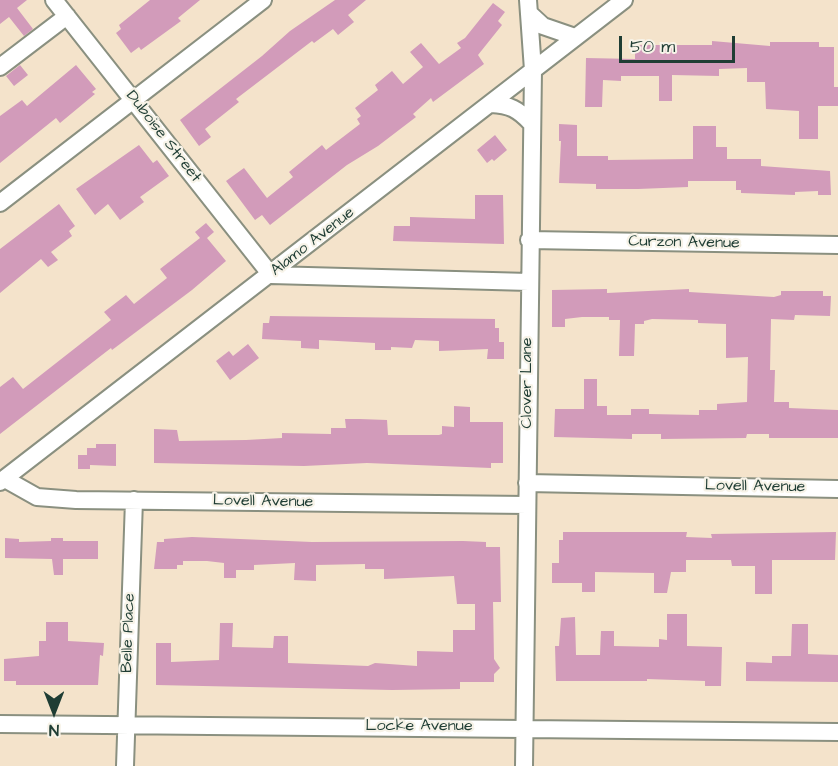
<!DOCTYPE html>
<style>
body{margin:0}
#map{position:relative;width:838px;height:766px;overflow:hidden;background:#f4e3cb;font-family:"Architects Daughter",sans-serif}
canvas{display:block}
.north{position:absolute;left:24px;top:682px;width:60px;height:60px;-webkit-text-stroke:4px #f7f3e8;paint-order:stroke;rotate:180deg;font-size:16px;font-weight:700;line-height:24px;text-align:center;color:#1f3d34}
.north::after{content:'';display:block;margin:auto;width:21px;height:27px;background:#1f3d34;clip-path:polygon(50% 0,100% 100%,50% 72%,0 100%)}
.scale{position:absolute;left:619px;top:36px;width:116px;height:27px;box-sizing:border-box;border:3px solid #1f3d34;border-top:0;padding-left:8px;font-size:18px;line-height:21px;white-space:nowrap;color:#1f3d34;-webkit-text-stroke:4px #f7f3e8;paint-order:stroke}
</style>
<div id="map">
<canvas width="838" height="766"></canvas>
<div class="north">N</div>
<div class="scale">50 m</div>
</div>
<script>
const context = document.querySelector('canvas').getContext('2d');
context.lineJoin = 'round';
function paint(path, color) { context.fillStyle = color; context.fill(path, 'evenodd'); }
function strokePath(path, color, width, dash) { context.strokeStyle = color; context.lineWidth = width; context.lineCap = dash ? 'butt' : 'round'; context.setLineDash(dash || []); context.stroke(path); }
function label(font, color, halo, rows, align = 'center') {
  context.font = font + ' "Architects Daughter",sans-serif'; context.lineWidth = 4.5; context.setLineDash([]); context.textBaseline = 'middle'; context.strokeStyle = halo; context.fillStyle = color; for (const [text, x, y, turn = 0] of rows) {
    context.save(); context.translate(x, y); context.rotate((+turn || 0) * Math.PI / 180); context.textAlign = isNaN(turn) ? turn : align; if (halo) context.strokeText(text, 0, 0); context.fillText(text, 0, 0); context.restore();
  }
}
paint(new Path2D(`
 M0,0H27L17,8L33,29L24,36L9,17L0,24Z
 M150,0H200L178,18L181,21L141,50L139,47L131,53L116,33L121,29L119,25Z
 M335,0H366L348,15L354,22L338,35L333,29L314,43L312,41L236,99L239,102L205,129L211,137L199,146L180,120L262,56L290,31Z
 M493,3L505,12L498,21L502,25L478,55L484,64L433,102L431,98L413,114L416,117L378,146L347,165L270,225L262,215L255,220L226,181L244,168L267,198L293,177L289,172L322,145L326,150L360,124L357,119L361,116L355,108L378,90L375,85L392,71L403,84L423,67L410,52L421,43L439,64L461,48L457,43L465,38Z
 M712,41L770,46V42H819V47H834V87H838V106H818V139H799V111L766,109L765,82H747V68L719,69V76L672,75V101H659V76H621V81L603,80L602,107H585L586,58L635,59V45H712Z
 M20,65L28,75L14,86L6,76Z
 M76,65L96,89L92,92L95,94L60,123L56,118L0,163V116L22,100L27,106Z
 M559,124L577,125V156H608V160L693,159V126H716V147H727V159H761V166L830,171L831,195H818V191L795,192V195L741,193V190H736V181H688V187L638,189H596V184L559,183L561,141H559Z
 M495,135L507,150L494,161L492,159L487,163L477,150Z
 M139,145L153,163L157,160L169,176L140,197L144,202L120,220L108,204L95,215L76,189Z
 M475,195H503L504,244L393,241L394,226H410V217L475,219Z
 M59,204L75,226L69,231L72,236L51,252L58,260L48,267L41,259L0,293V249Z
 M206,223L214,232L207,238L226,261L192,290L112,350L111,348L0,434V387L13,377L23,389L111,320L104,312L126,295L134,304L167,278L160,269L200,238L195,232Z
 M607,289V293L689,289V292L774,297L781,295V291H823V296H831L830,316L795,315L794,320L771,319L770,370H775L774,402H789V408L838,410V438H769V434H747L746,438L661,439V434H632V439L554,437L555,409H584V379H597V406H607V415H631V409H649V414L699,415V410H717V404L747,402L748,357L726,358V324L698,323V320L652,319L644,321V324H635L634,356H619L620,320H609V317H582L565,319V327H552V290Z
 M270,316L495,319V328H499V342H504V359H487L488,349L439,351V341L415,340L412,348L391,347V350H375V343L319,340V349L301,348V341L262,339L263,323H269Z
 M248,344L259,358L230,380L216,361L229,351L233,356Z
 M454,406L470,407V422H503V463H491V468L367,463L304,466L154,463V429L177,430L179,441L246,440L282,438V433L331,434V428H346L345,419H360L387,420L388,435H439L442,434V426L454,427Z
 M96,444H116V466L90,465V469H78V455H87V448H96Z
 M563,532H687L686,537L712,538L711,534L836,532L835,560H772V594H755V566H732L731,560H686V572H671L667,593H654V573L595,572V592H582V583H552V563H559V540H563Z
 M192,537L312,542L463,541L486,542V547H500L501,602H493L494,659L500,668L494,674V682H460V689L392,690L156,685V643H171V662L219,660L220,623H233L232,647L273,648L274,636H288V663L343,665L368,666L375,663L417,666V651L453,652V630H475V604H457L454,576L384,579V569H365V564L316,565V581L294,580L295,563L254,565V570H236V578H224V563L207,561H183V565H177V569H154L157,542H164V539Z
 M5,538L19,539V542L51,541V538H63V541H98V559H63V575H54L52,559L5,558Z
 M667,614H687V646L722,647L721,686H705V681L647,679V681H556L555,646H559L561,618L575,617L576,655H600L601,631H614V646L659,647V639L667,640Z
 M46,622H68V641L104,643L103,656L100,655L98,685H16V681H4V659L39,656V641H46Z
 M792,624H808V654L838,655V682L746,681V662L772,663V656H791Z`), '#d29bba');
const minor = new Path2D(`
 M54,0L271,275L529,282
 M530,14L543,26L575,37
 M0,67L67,16
 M491,104C510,105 518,109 531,123
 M0,203L263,0
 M529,240L838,245
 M5,479L37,497L76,500L527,505
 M0,482L624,0
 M527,483L838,489
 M0,724L838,732
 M125,766L134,500
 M524,766L533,70L528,0`);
strokePath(minor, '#8a9080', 20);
strokePath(minor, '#fff', 16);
label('16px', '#1f3d34', '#f7f3e8', [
 ["Duboise Street",163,137,52],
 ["Alamo Avenue",313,242,-38],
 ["Curzon Avenue",684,243,1],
 ["Clover Lane",528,383,-90],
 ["Lovell Avenue",755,487,1],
 ["Lovell Avenue",263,502,1],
 ["Belle Place",129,633,-88],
 ["Locke Avenue",419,727]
]);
</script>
